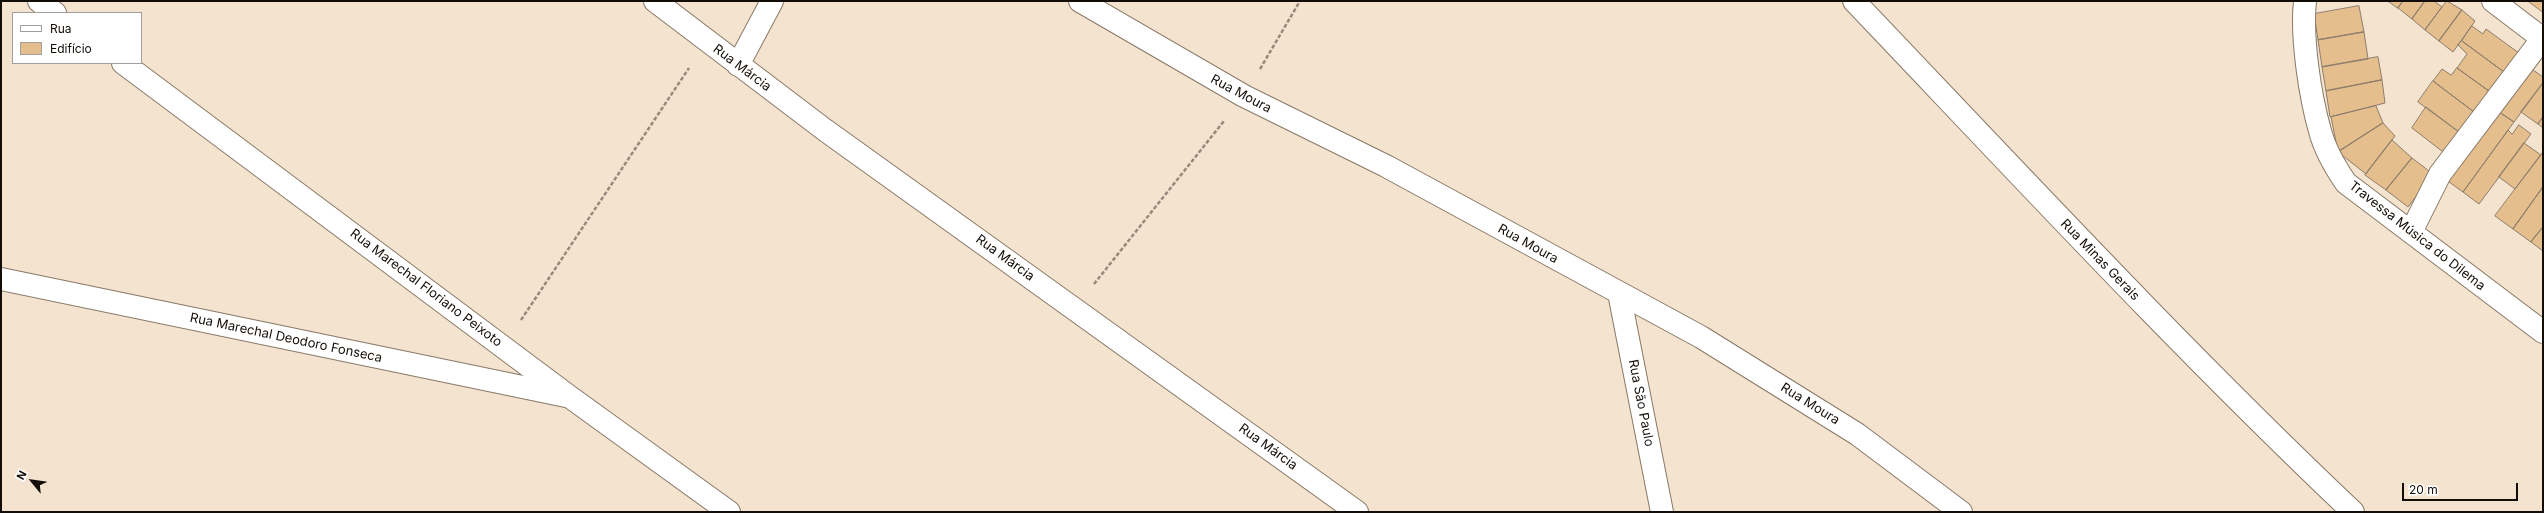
<!DOCTYPE html>
<meta charset="utf-8">
<style>
body{margin:0}
#map{position:relative;width:2544px;height:513px;overflow:hidden;background:#f4e3cf;font-family:Inter,sans-serif}
canvas{display:block}
.frame{position:absolute;inset:0;border:2px solid #130d07;pointer-events:none}
.legend{position:absolute;left:12px;top:12px;width:130px;height:52px;box-sizing:border-box;background:#fff;border:1px solid #a19e9c;margin:0;padding:5px 7px;list-style:none;font-size:12px;color:#130d07}
.legend li{display:flex;align-items:center;gap:8px;height:20px}
.legend b{width:20px;border:1px solid #a19e9c}
.north{position:absolute;left:12px;top:461px;width:40px;height:40px;-webkit-text-stroke:3px #fff;paint-order:stroke;rotate:299deg;font-size:11px;font-weight:700;line-height:16px;text-align:center;color:#130d07}
.north::after{content:'';display:block;margin:auto;width:14px;height:18px;background:#130d07;clip-path:polygon(50% 0,100% 100%,50% 72%,0 100%)}
.scale{position:absolute;left:2402px;top:483px;width:116px;height:18px;box-sizing:border-box;border:2px solid #130d07;border-top:0;padding-left:5px;font-size:12px;line-height:14px;white-space:nowrap;color:#130d07;-webkit-text-stroke:3px #fff;paint-order:stroke}
</style>
<div id="map">
<canvas width="2544" height="513"></canvas>
<div class="frame"></div>
<ul class="legend">
<li><b style="height:5px;background:#fff"></b>Rua</li>
<li><b style="height:11px;background:#e5be8d"></b>Edifício</li>
</ul>
<div class="north">N</div>
<div class="scale">20 m</div>
</div>
<script>
const context = document.querySelector('canvas').getContext('2d');
context.lineJoin = 'round';
function paint(path, color) { context.fillStyle = color; context.fill(path, 'evenodd'); }
function strokePath(path, color, width, dash) { context.strokeStyle = color; context.lineWidth = width; context.lineCap = dash ? 'butt' : 'round'; context.setLineDash(dash || []); context.stroke(path); }
function label(font, color, halo, rows, align = 'center') {
  context.font = font + ' Inter,sans-serif'; context.lineWidth = 3.5; context.setLineDash([]); context.textBaseline = 'middle'; context.strokeStyle = halo; context.fillStyle = color; for (const [text, x, y, turn = 0] of rows) {
    context.save(); context.translate(x, y); context.rotate((+turn || 0) * Math.PI / 180); context.textAlign = isNaN(turn) ? turn : align; if (halo) context.strokeText(text, 0, 0); context.fillText(text, 0, 0); context.restore();
  }
}
const building = new Path2D(`
 M2388,1H2403L2398,8Z
 M2403,1H2425L2412,19L2398,8Z
 M2425,1H2434L2442,7L2425,30L2412,19Z
 M2447,1L2462,10L2439,41L2425,30Z
 M2528,1H2543V12Z
 M2359,6L2364,32L2318,40L2314,14Z
 M2462,10L2475,21L2453,52L2439,41Z
 M2472,26L2483,34L2486,29L2523,56L2508,75L2462,41Z
 M2364,32L2368,59L2322,67L2318,40Z
 M2462,41L2508,75L2493,94L2457,68L2467,54L2458,45Z
 M2378,57L2382,80L2326,91L2322,67Z
 M2529,67L2543,77V83L2514,122L2496,110Z
 M2457,68L2493,94L2478,115L2433,81L2442,69L2451,75Z
 M2382,80L2385,103L2330,117L2326,91Z
 M2433,81L2478,115L2463,135L2418,102Z
 M2543,83V117L2538,124L2521,112Z
 M2376,106L2383,123L2338,152L2331,117Z
 M2426,107L2463,135L2447,155L2412,128Z
 M2496,110L2514,122L2463,192L2445,179Z
 M2543,117V128L2538,124Z
 M2383,123L2395,136L2366,174L2338,152Z
 M2519,125L2531,134L2479,204L2463,192L2508,130L2512,134Z
 M2392,140L2412,158L2386,190L2365,175Z
 M2524,143L2541,155L2515,189L2499,177Z
 M2543,152V187L2513,229L2495,216Z
 M2412,158L2433,174L2408,207L2386,190Z
 M2543,187V227L2531,242L2513,229Z
 M2543,227V251L2531,242Z`);
paint(building, '#e5be8d');
strokePath(building, '#8c7d6a', 1);
const minor = new Path2D(`
 M39,1L55,13
 M655,1L825,130L1357,512
 M1080,1L1244,96L1386,166L1701,337L1857,434L1961,512
 M1854,1C2018,173 2180,348 2353,512
 M2305,1C2301,37 2310,96 2320,131C2325,150 2335,167 2346,183L2543,332
 M2493,1L2543,39
 M123,63L570,397L729,512
 M738,65L772,1
 M2411,232L2440,174L2542,39
 M1,279L566,396
 M1619,293L1662,512`);
strokePath(minor, '#887967', 24);
strokePath(new Path2D(`
 M1260,69L1300,1
 M1094,284L1224,121
 M521,320L689,68`), '#978a7c', 2.5, [4, 2]);
strokePath(minor, '#fff', 22);
label('13px', '#130d07', '#fff', [
 ["Rua Márcia",742,68,37],
 ["Rua Moura",1241,94,28],
 ["Travessa Música do Dilema",2417,236,38],
 ["Rua Moura",1528,244,29],
 ["Rua Márcia",1005,258,36],
 ["Rua Minas Gerais",2100,260,46],
 ["Rua Marechal Floriano Peixoto",426,288,37],
 ["Rua Marechal Deodoro Fonseca",286,338,12],
 ["Rua São Paulo",1641,403,79],
 ["Rua Moura",1810,404,32],
 ["Rua Márcia",1268,447,36]
]);
</script>
